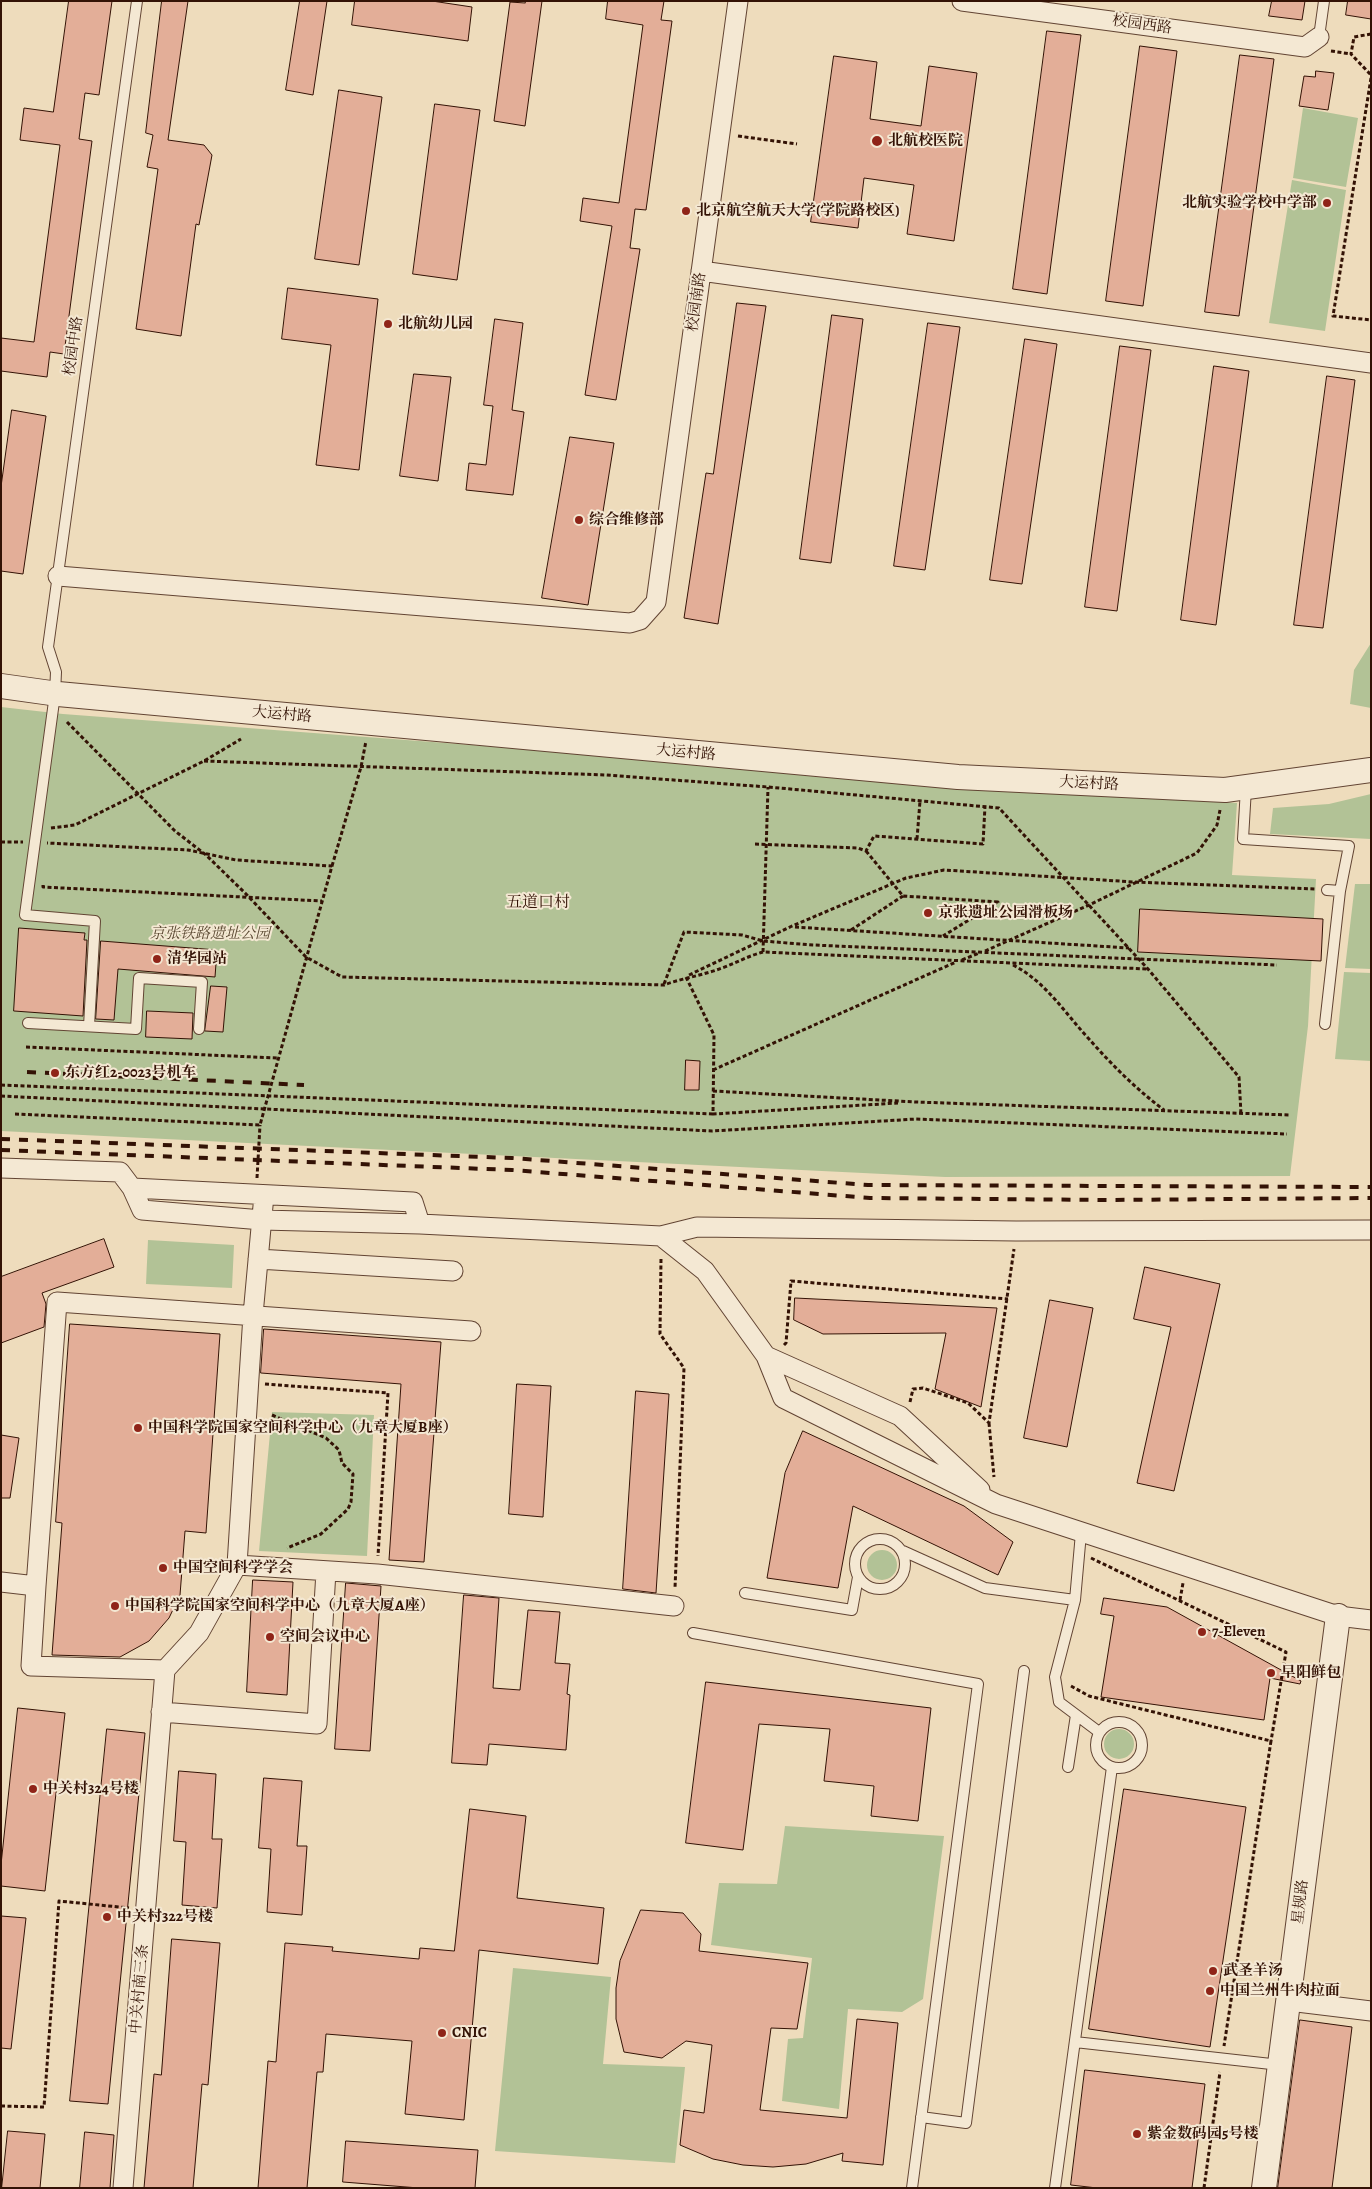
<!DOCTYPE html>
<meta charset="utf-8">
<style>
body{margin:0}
#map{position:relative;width:1372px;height:2189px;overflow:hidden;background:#eedcbc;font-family:Alegreya,serif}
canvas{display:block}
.frame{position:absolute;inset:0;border:2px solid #331205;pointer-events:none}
</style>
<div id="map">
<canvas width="1372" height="2189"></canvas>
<div class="frame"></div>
</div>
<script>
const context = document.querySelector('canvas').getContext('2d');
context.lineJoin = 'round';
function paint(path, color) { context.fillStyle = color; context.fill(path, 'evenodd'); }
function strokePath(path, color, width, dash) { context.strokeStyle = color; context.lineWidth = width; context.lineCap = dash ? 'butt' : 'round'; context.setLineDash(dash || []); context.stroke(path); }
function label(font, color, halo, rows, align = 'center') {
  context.font = font + ' Alegreya,"Noto Serif SC",serif'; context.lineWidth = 4; context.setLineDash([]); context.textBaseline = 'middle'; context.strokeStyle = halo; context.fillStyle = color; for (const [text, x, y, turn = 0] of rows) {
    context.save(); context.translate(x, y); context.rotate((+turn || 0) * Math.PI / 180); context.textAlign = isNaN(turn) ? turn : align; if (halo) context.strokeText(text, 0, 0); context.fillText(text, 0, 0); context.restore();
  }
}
paint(new Path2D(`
 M1303,108L1358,118L1346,187L1293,178Z
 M1292,180L1346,190L1325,331L1269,323Z
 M1371,643V708L1350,704L1354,670Z
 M1,707L63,714L1237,803L1232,875L1316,879L1308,1026L1290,1176L945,1177L1,1131Z
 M1371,794V839L1270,834L1273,808L1329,804Z
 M1355,884H1371V969L1345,968Z
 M1344,972L1371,973V1061L1335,1059Z
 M148,1240L234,1245L232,1288L146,1284Z
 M272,1412L374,1415L367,1556L259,1551Z
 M867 1565a15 15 0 1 1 30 0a15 15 0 1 1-30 0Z
 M1104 1744a15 15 0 1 1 30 0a15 15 0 1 1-30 0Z
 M785,1826L944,1836L923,1999L902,2012L848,2009L839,2109L782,2101L788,2039L803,2038L812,1958L711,1945L719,1883L777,1884Z
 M513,1968L611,1977L603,2064L685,2067L675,2163L495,2151Z`), '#b2c296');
const building = new Path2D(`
 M69,1H112L99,95L85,93L79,139L92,141L64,354L50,352L47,377L1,371V338L34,342L60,145L20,140L24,108L53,112Z
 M162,1H188L168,140L204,145L212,155L199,225L196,224L181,336L136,329L158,169L147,167L153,135L146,133Z
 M300,1H327L313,95L286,90Z
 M355,1H432L472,7L468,41L352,25Z
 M525,1H542L525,126L494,121L510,2L525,3Z
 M608,1H664L661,20L672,21L646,210L635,209L630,248L640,249L616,400L585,395L612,226L580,221L583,198L619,203L643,25L606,19Z
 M1272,1H1305L1302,20L1269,16Z
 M1348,1H1371V19L1346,15Z
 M1047,31L1081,35L1047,294L1013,289Z
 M1140,46L1177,51L1143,306L1106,301Z
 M1240,55L1274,59L1239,316L1205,312Z
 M834,56L877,62L870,119L921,126L929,66L977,73L954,241L907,234L914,185L864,178L858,228L811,222Z
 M1316,71L1334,73L1328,110L1299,106L1304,76L1315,77Z
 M339,90L382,97L359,265L315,259Z
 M435,104L480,110L457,280L413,274Z
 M288,288L378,299L359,470L316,465L331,345L282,339Z
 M737,303L766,306L718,624L684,618L706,473L713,474Z
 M832,315L863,319L831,563L800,559Z
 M495,319L523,323L512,410L524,412L513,495L466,490L469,463L486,465L493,406L484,405Z
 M928,323L960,327L925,570L894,566Z
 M1025,339L1057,344L1022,584L990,580Z
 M1120,346L1151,350L1117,611L1085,607Z
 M1214,366L1249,371L1216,625L1181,620Z
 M414,374L451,377L438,481L400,476Z
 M1327,376L1355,380L1323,628L1294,625Z
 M12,410L46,416L23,574L1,571V487Z
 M570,437L614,443L588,605L542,598Z
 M1140,909L1323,919L1321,961L1138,952Z
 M19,928L85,933L84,940H87L83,1016L14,1011Z
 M101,941L217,950L215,977L118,969L114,1020L96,1019Z
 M211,986L227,987L223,1032L205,1031Z
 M147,1011L193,1013L192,1039L146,1037Z
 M686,1060L700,1061L699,1090H685Z
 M104,1239L114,1267L42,1293L46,1304L44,1327L1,1343V1277Z
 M1145,1267L1220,1284L1174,1491L1137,1483L1171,1327L1134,1319Z
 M795,1298L997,1308L981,1407L935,1389L946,1333L823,1334L794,1320Z
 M1050,1300L1093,1308L1067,1447L1024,1438Z
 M70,1324L220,1334L206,1533L185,1531L180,1595L169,1618L149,1641L120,1657L52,1655L62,1523L56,1522Z
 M264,1329L441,1342L424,1562L389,1560L401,1384L261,1373Z
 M517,1384L551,1386L543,1517L509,1514Z
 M636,1391L669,1394L656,1593L623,1589Z
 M803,1431L964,1506L1013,1542L998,1575L853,1506L838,1588L767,1578L785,1473Z
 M1,1435L19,1438L10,1498H1Z
 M253,1580L293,1582L287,1695L247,1692Z
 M346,1583L381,1586L370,1751L335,1749Z
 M464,1595L499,1598L493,1688L520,1690L528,1610L560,1612L555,1663L570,1664L567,1694L570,1695L566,1750L489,1744L487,1765L452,1763Z
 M1104,1598L1167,1607L1301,1681L1300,1684L1270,1678L1264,1720L1101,1697L1114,1616L1101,1614Z
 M706,1682L931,1708L918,1821L871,1816L874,1786L824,1781L830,1729L759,1724L743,1850L686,1843Z
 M18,1708L65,1713L45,1891L1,1886V1865Z
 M107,1729L145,1733L108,2104L70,2101Z
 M179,1771L216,1774L212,1839H222L217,1908L182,1905L186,1842L174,1841Z
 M264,1778L302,1781L297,1846H307L302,1915L267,1912L271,1849L259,1848Z
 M1124,1789L1246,1807L1210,2047L1089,2029Z
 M470,1809L526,1816L517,1898L604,1908L598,1964L479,1950L464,2120L405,2114L412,2041L326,2034L323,2072H317L307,2188H258L268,2061L276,2062L285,1943L333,1947L332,1951L419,1959L420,1948L454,1951Z
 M641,1910L683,1913L701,1934L699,1951L808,1963L797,2029L771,2028L760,2110L847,2118L857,2019L898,2023L883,2165L842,2161L843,2153L806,2164L773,2167L743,2165L713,2159L680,2145L684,2110L704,2113L712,2045L686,2041L662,2058L624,2052L616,2019V1988L620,1961Z
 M1,1916L26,1918L11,2049L1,2048Z
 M172,1939L220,1943L208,2085L202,2084L193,2188H144L154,2074L161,2075Z
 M1300,2020L1352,2027L1332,2188H1278Z
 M1085,2070L1205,2084L1192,2188H1097L1071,2185Z
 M8,2131L45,2134L40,2188H2Z
 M85,2132L114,2135L110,2188H80Z
 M346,2141L478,2150L475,2188H419L343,2182Z`);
paint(building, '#e3ae98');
strokePath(building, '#331205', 1);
const service = new Path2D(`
 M1319,37L1324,1
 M1246,788L1243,839L1349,846L1340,891L1325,1024
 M1327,890L1340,891
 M28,1023L136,1029L139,978L202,982L199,1029
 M89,1026L95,921L25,915L55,694L56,672L48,647L137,1
 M1081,1533L1075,1600L1055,1677L1059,1702L1099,1732
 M855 1564a25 25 0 1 1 50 0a25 25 0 1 1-50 0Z
 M903,1551L985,1588L1075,1600
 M745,1593L852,1610L858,1577
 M693,1633L978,1684L912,2188
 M1096 1745a23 23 0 1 1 46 0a23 23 0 1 1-46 0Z
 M1068,1767L1076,1715
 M1075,2042L1280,2065
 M921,2117L966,2123L1024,1671
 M1055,2188L1112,1767`);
const minor = new Path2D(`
 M962,1L1305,47L1319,37
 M701,271L1371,363
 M58,576L630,623L640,620L656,602L738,1
 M1,1168L120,1172L132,1188L142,1210L262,1220L420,1224L661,1236L697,1227L1016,1231L1371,1230
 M132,1188L413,1202L420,1224
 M661,1236L705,1271L766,1356L783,1398L996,1504L1338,1616L1371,1620
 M258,1259L453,1271
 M766,1356L900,1416L980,1490
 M237,1565L377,1574L674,1606
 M1,1582L36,1586L31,1666L165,1670L199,1633L237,1565L253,1315L264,1195
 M36,1586L57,1302L471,1331
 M161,1712L317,1724L326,1571
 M1289,2001L1371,2011
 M123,2188L165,1670`);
const tertiary = new Path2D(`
 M1,686L58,694L958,777L1225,790L1371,770
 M1264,2188L1338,1616`);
strokePath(service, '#624433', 12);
strokePath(minor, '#624433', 21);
strokePath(tertiary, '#624433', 26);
strokePath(new Path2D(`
 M1371,34L1354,37L1351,54L1371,75
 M1331,51L1351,54
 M1371,78L1333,316L1371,320
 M738,136L797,144
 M67,722L175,831L206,855L246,894L306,957L342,977L664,985C683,978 704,975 722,968C736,963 748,956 763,952L1148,969
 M204,761L606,775L768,787L999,808L1148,969L1239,1077L1241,1114
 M51,828L75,825L204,761L241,739
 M917,839L920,801
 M1,842H23
 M755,844L858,848L866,851L874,836L983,844L985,806
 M866,851L903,896L998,902L943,936
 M332,866L361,767L366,741
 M43,885V887L322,901
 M795,927L1129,948
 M851,930L903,896
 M985,951L1089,905L1197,853L1217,825L1220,810
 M763,952L768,787
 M962,960L979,953
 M1013,965C1046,982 1064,1012 1089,1039C1112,1065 1136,1089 1164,1110
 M689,975L792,926L906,878L944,870L1134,882L1315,889
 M686,977L714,1035L713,1114L898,1103
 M664,984L684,932L742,935L763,941L813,945L1277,965
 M26,1047L277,1058
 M713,1070L956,962
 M1,1085L713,1114
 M713,1091L916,1102L1289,1115
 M15,1114L260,1125L332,866L236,860L188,850L47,843
 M257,1178L260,1125
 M661,1259L660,1334L684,1368L675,1588
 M784,1345L786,1343L791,1281L1008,1299
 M265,1384L388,1393L378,1556
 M910,1402L913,1389L923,1388L968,1403L989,1423L1014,1249
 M272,1415L326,1438L339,1450L342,1463L353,1474L351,1502L348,1509L321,1534L287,1548
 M989,1423L994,1477
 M1091,1558L1286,1652L1271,1741
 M1180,1600L1183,1583
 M1071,1686L1089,1696L1271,1741L1224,2046
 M1,2106L44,2107L59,1901L129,1908
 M1204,2188L1220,2072`), '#331205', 3, [4, 2.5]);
strokePath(service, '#f4e8d3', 10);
strokePath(minor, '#f4e8d3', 19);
strokePath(tertiary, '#f4e8d3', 24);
strokePath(new Path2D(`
 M27,1072L304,1085
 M1,1139L512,1158L868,1185L1371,1187
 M1,1150L512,1170L870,1198L1108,1200L1371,1198`), '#331205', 4, [9, 9]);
strokePath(new Path2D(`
 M1,1096L712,1131L916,1119L1287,1134`), '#331205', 3, [4, 2.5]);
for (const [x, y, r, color] of [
 [877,141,6,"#8f2418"],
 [1327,203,5,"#8f2418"],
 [686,211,5,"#8f2418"],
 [388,324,5,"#8f2418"],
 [579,520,5,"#8f2418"],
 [928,913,5,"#8f2418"],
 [157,959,5,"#8f2418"],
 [55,1073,5,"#8f2418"],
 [138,1428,5,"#8f2418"],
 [163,1568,5,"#8f2418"],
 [115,1606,5,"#8f2418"],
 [1202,1632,5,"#8f2418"],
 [270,1637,5,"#8f2418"],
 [1271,1673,5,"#8f2418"],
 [33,1789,5,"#8f2418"],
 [107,1917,5,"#8f2418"],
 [1213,1971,5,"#8f2418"],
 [1210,1991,5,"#8f2418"],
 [442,2033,5,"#8f2418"],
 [1137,2134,5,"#8f2418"]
]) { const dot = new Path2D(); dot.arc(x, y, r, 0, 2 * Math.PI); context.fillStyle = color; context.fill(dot); strokePath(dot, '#f4e8d3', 2); }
label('15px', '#331205', '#f4e8d3', [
 ["校园西路",1142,25,8],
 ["校园南路",697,302,-82],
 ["校园中路",74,346,-82],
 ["大运村路",282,715,5],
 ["大运村路",686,753,5],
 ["大运村路",1089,784,3],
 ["星规路",1301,1902,-83],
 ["中关村南三条",140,1989,-85]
]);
label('bold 15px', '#331205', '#f4e8d3', [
 ["北航校医院",888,141],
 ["北航实验学校中学部",1317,203,"right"],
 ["北京航空航天大学(学院路校区)",696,211],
 ["北航幼儿园",398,324],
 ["综合维修部",589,520],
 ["京张遗址公园滑板场",938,913],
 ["清华园站",167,959],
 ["东方红2-0023号机车",65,1073],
 ["中国科学院国家空间科学中心（九章大厦B座）",148,1428],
 ["中国空间科学学会",173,1568],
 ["中国科学院国家空间科学中心（九章大厦A座）",125,1606],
 ["7-Eleven",1212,1632],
 ["空间会议中心",280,1637],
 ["早阳鲜包",1281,1673],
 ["中关村324号楼",43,1789],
 ["中关村322号楼",117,1917],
 ["武圣羊汤",1223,1971],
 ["中国兰州牛肉拉面",1220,1991],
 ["CNIC",452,2033],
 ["紫金数码园5号楼",1147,2134]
], 'left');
label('italic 15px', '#594730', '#f4e8d3', [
 ["京张铁路遗址公园",210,934]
]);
label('16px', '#331205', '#f4e8d3', [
 ["五道口村",538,903]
]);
</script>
